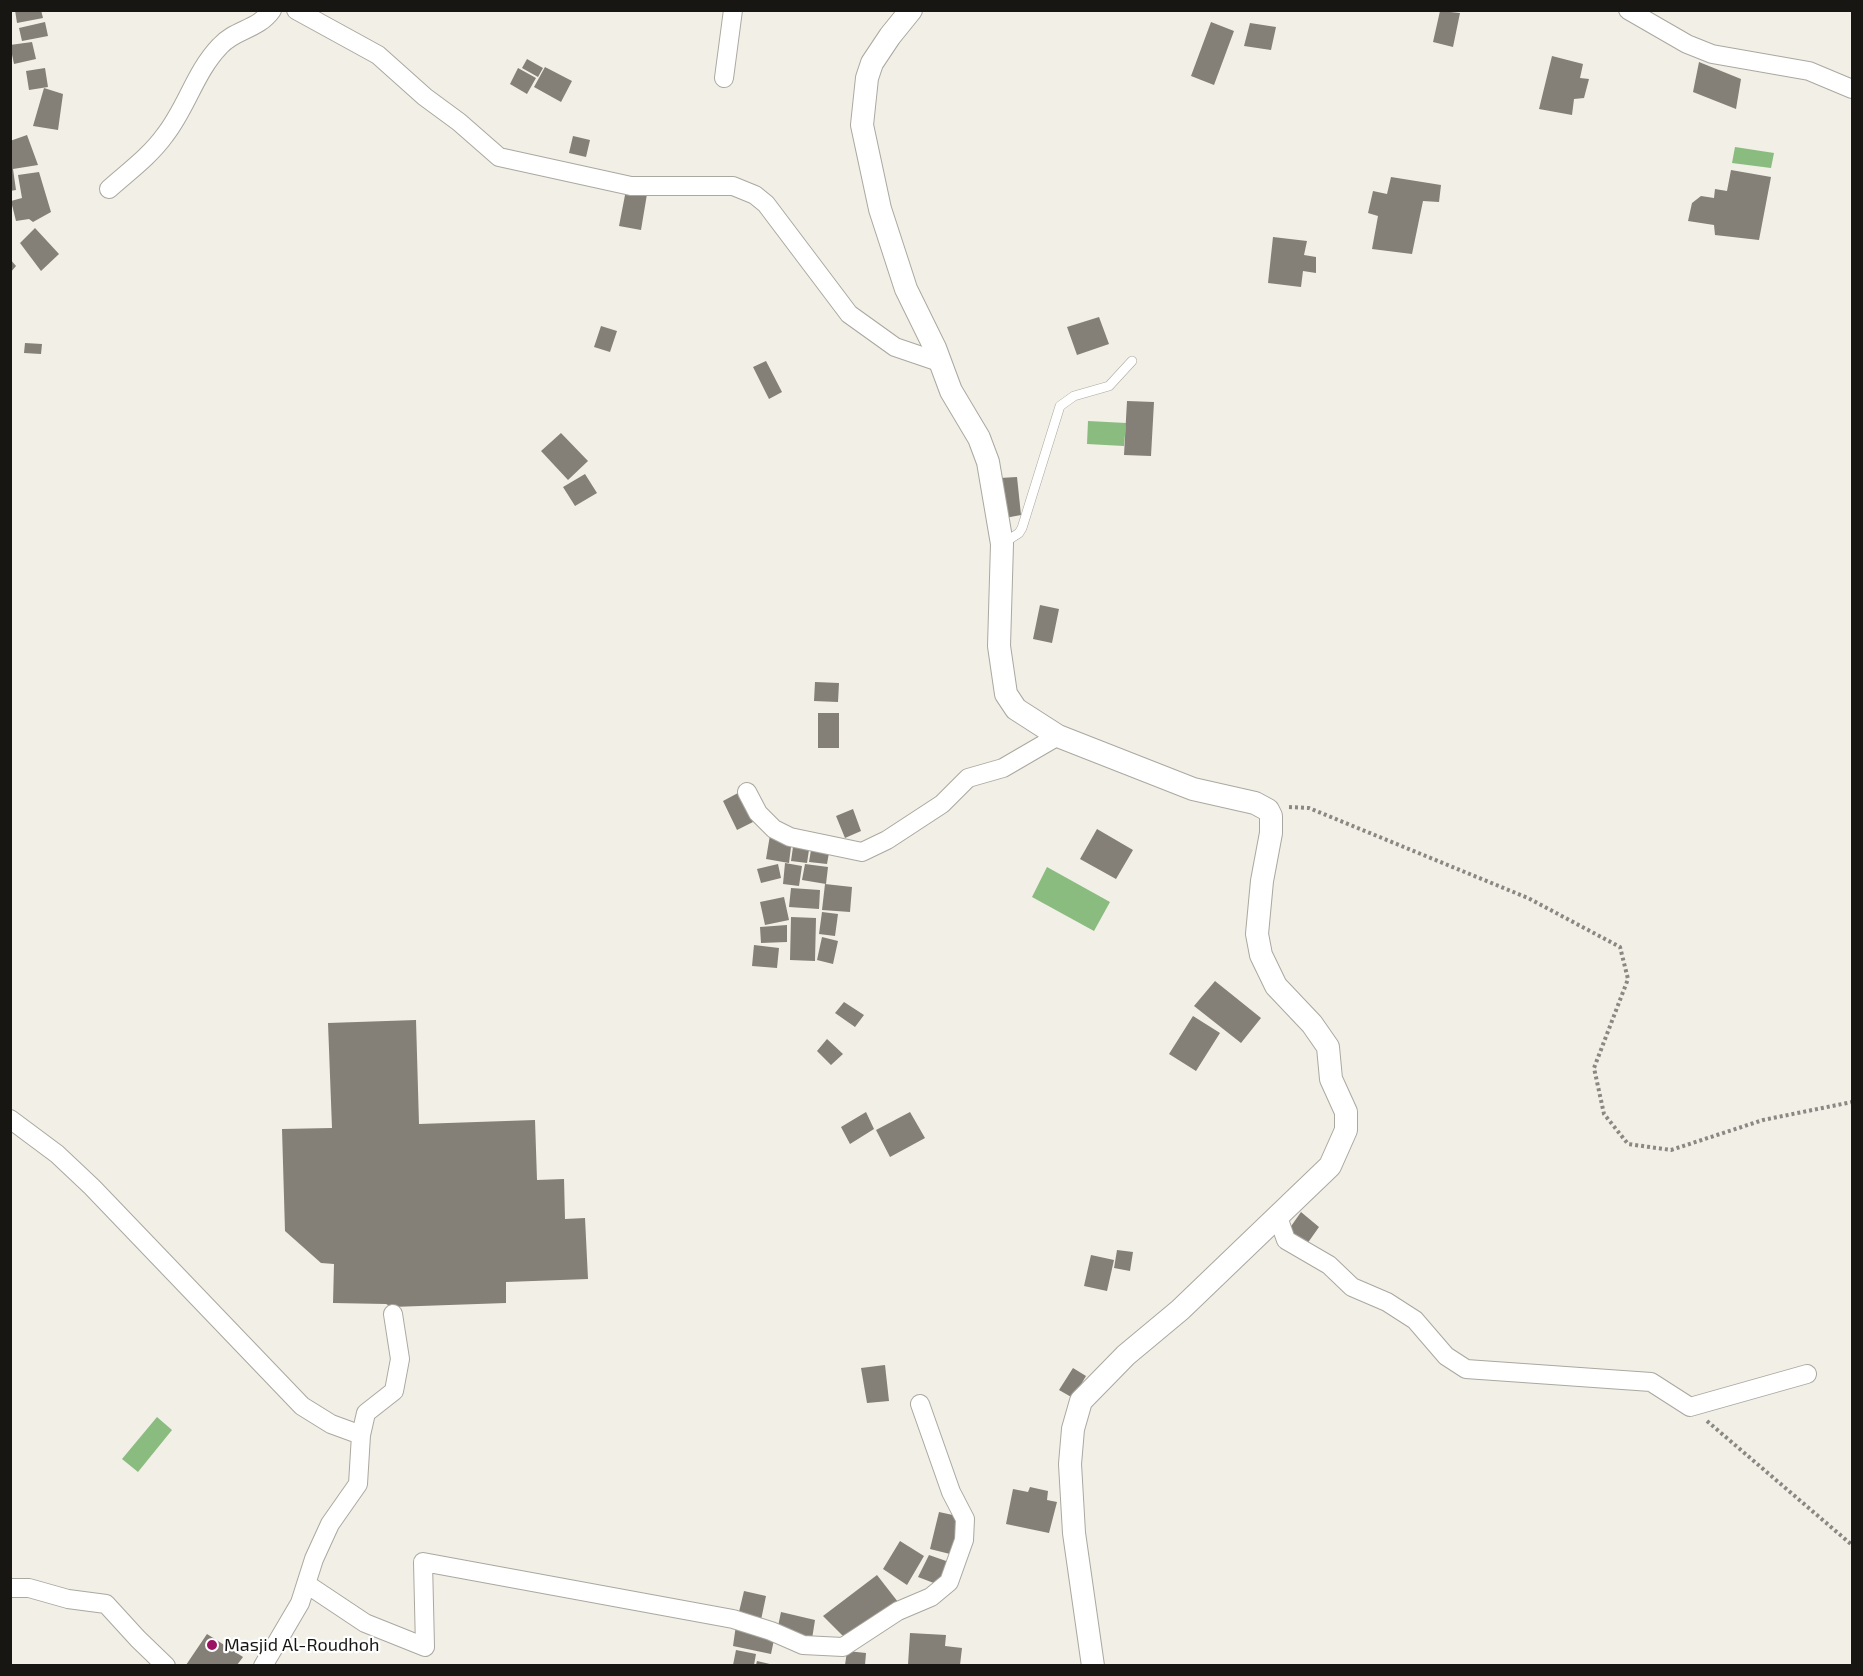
<!DOCTYPE html>
<style>
body{margin:0}
#map{position:relative;width:1863px;height:1676px;overflow:hidden;background:#f1efe6;font-family:"Exo 2",sans-serif}
canvas{display:block}
.frame{position:absolute;inset:0;border:12px solid #171613;pointer-events:none}
</style>
<div id="map">
<canvas width="1863" height="1676"></canvas>
<div class="frame"></div>
</div>
<script>
const context = document.querySelector('canvas').getContext('2d');
context.lineJoin = 'round';
function paint(path, color) { context.fillStyle = color; context.fill(path, 'evenodd'); }
function strokePath(path, color, width, dash) { context.strokeStyle = color; context.lineWidth = width; context.lineCap = dash ? 'butt' : 'round'; context.setLineDash(dash || []); context.stroke(path); }
function label(font, color, halo, rows, align = 'center') {
  context.font = font + ' "Exo 2",sans-serif'; context.lineWidth = 4.5; context.setLineDash([]); context.textBaseline = 'middle'; context.strokeStyle = halo; context.fillStyle = color; for (const [text, x, y, turn = 0] of rows) {
    context.save(); context.translate(x, y); context.rotate((+turn || 0) * Math.PI / 180); context.textAlign = isNaN(turn) ? turn : align; if (halo) context.strokeText(text, 0, 0); context.fillText(text, 0, 0); context.restore();
  }
}
paint(new Path2D(`
 M1735,147L1774,153L1771,168L1732,163Z
 M1088,421L1126,423L1124,446L1087,444Z
 M1047,867L1110,902L1094,931L1032,897Z
 M157,1417L172,1430L138,1472L122,1459Z`), '#8abb7f');
paint(new Path2D(`
 M15,10H41L43,18L17,23Z
 M1440,11L1460,13L1453,47L1433,42Z
 M45,22L48,36L22,41L19,28Z
 M1211,22L1234,31L1214,85L1191,76Z
 M1250,23L1276,27L1271,50L1244,46Z
 M32,42L36,59L14,64L10,45Z
 M1552,56L1583,64L1580,78L1589,79L1584,98L1574,99L1572,115L1539,109Z
 M527,59L543,68L538,77L522,68Z
 M1699,62L1741,79L1736,109L1693,92Z
 M545,67L572,81L561,102L534,87Z
 M45,68L48,87L29,90L26,71Z
 M518,68L536,78L527,94L510,84Z
 M44,88L63,94L58,130L33,126Z
 M27,135L38,165L13,169L16,190L10,191V141Z
 M573,136L590,140L586,157L569,153Z
 M1731,170L1771,177L1759,240L1715,235L1714,225L1688,221L1692,203L1701,196L1714,198L1715,189L1727,191Z
 M39,172L51,212L33,222L29,219L16,221L11,201L22,198L18,175Z
 M1391,177L1441,185L1439,202L1423,201L1412,254L1372,249L1378,216L1368,213L1373,191L1387,194Z
 M626,190L647,194L641,230L619,226Z
 M35,228L59,254L41,271L20,243Z
 M1273,237L1307,241L1304,255L1316,257V273L1303,271L1301,287L1268,283Z
 M10,259L16,266L10,273Z
 M1099,317L1109,344L1077,355L1067,327Z
 M601,326L617,331L610,352L594,347Z
 M25,343L42,344L41,354L24,353Z
 M766,361L782,392L769,399L753,367Z
 M1127,401L1154,402L1151,456L1124,455Z
 M561,433L588,461L568,480L541,451Z
 M585,474L597,493L575,506L563,487Z
 M1017,477L1021,515L1005,518L1000,478Z
 M1040,605L1059,609L1052,643L1033,639Z
 M815,682L839,683L838,702L814,701Z
 M818,713H839V748H818Z
 M738,793L753,822L737,830L723,801Z
 M853,809L861,831L845,838L836,816Z
 M1097,829L1133,850L1116,879L1080,859Z
 M770,835L792,839L789,863L766,859Z
 M794,840L810,843L807,863L791,861Z
 M812,844L830,847L827,864L809,862Z
 M785,863L802,866L799,886L783,884Z
 M778,864L781,878L761,883L757,869Z
 M805,864L828,867L826,884L802,880Z
 M825,884L852,887L850,912L822,910Z
 M791,888L820,890L819,909L789,907Z
 M784,897L789,920L765,925L760,902Z
 M822,912L838,914L835,936L819,934Z
 M791,917L816,918L815,961L790,960Z
 M787,925V942L761,943L760,927Z
 M822,937L838,941L833,964L817,960Z
 M754,945L779,948L777,968L752,966Z
 M1215,981L1261,1018L1241,1043L1194,1006Z
 M844,1002L864,1015L855,1027L835,1013Z
 M1193,1016L1220,1033L1196,1071L1169,1054Z
 M416,1020L419,1124L535,1120L537,1180L564,1179L565,1219L585,1218L588,1279L506,1282V1303L392,1307L386,1304L333,1303L334,1264L321,1263L285,1231L282,1129L332,1128L328,1023Z
 M827,1039L843,1054L831,1065L817,1051Z
 M866,1112L874,1129L850,1144L841,1127Z
 M910,1112L925,1138L890,1157L876,1130Z
 M1301,1212L1319,1227L1307,1244L1287,1232Z
 M1117,1250L1133,1252L1130,1271L1114,1268Z
 M1091,1255L1114,1260L1107,1291L1084,1286Z
 M885,1365L889,1401L867,1403L861,1368Z
 M1073,1368L1086,1376L1073,1398L1059,1390Z
 M1030,1487L1048,1491L1047,1500L1057,1502L1049,1533L1006,1524L1013,1489L1028,1492Z
 M939,1512L962,1517L954,1555L930,1549Z
 M900,1541L924,1556L907,1585L883,1569Z
 M929,1555L949,1562L939,1585L918,1577Z
 M877,1575L898,1602L846,1639L823,1616Z
 M744,1591L766,1596L761,1620L738,1616Z
 M781,1612L815,1620L812,1639L777,1631Z
 M736,1625L775,1635L771,1654L733,1646Z
 M910,1633L946,1635L945,1646L962,1648L960,1665H908Z
 M207,1634L243,1657L237,1665H186Z
 M736,1650L756,1654L754,1665H733Z
 M847,1651L866,1653L865,1665H845Z
 M757,1661L774,1665H756Z`), '#847f77');
const service = new Path2D(`
 M1002,544L1019,533L1022,528L1060,406L1074,396L1109,386L1132,361`);
const minor = new Path2D(`
 M296,10L378,55L425,97L459,122L499,157L631,186H733L755,195L766,204L849,314L895,347L942,363
 M1628,10L1687,44L1712,54L1809,71L1852,89
 M724,78L733,10
 M109,189C128,172 150,156 165,135C187,107 195,72 220,46C235,29 258,30 272,10
 M747,792L758,813L774,829L790,837L862,852L887,840L942,804L968,778L1003,768L1058,736
 M10,1119L57,1154L92,1187L302,1406L331,1424L361,1435
 M1278,1217L1286,1240L1329,1265L1352,1287L1387,1302L1415,1320L1446,1356L1466,1369L1651,1382L1690,1407L1807,1374
 M308,1585L365,1623L425,1647L423,1562L733,1619L771,1631L803,1645L843,1647L898,1611L931,1597L949,1582L964,1540L965,1519L951,1492L920,1404
 M10,1588H29L68,1599L106,1604L138,1639L166,1666
 M263,1666L300,1603L314,1559L330,1524L358,1484L361,1435L366,1413L394,1391L400,1359L393,1314`);
const tertiary = new Path2D(`
 M911,10L890,36L872,63L867,78L862,125L880,209L906,289L935,348L951,391L979,438L988,462L1002,544L999,646L1006,694L1016,709L1058,736L1193,789L1255,803L1268,810L1271,816V833L1262,881L1257,934L1261,955L1276,986L1312,1024L1328,1047L1331,1079L1346,1112V1130L1330,1166L1180,1310L1126,1355L1081,1401L1073,1429L1070,1464L1074,1533L1093,1666`);
strokePath(service, '#aaa89f', 10);
strokePath(minor, '#aaa89f', 20);
strokePath(tertiary, '#aaa89f', 24);
strokePath(new Path2D(`
 M1289,807L1309,808L1528,898L1620,947L1628,979L1594,1068L1604,1114L1628,1144L1671,1150L1763,1120L1852,1102
 M1707,1421L1852,1545`), '#8a8882', 4, [3, 3]);
strokePath(service, '#fff', 9);
strokePath(minor, '#fff', 18);
strokePath(tertiary, '#fff', 22);
for (const [x, y, r, color] of [
 [212,1645,6,"#9c1262"]
]) { const dot = new Path2D(); dot.arc(x, y, r, 0, 2 * Math.PI); context.fillStyle = color; context.fill(dot); strokePath(dot, '#fff', 2); }
label('18px', '#171613', '#fff', [
 ["Masjid Al-Roudhoh",224,1645]
], 'left');
</script>
